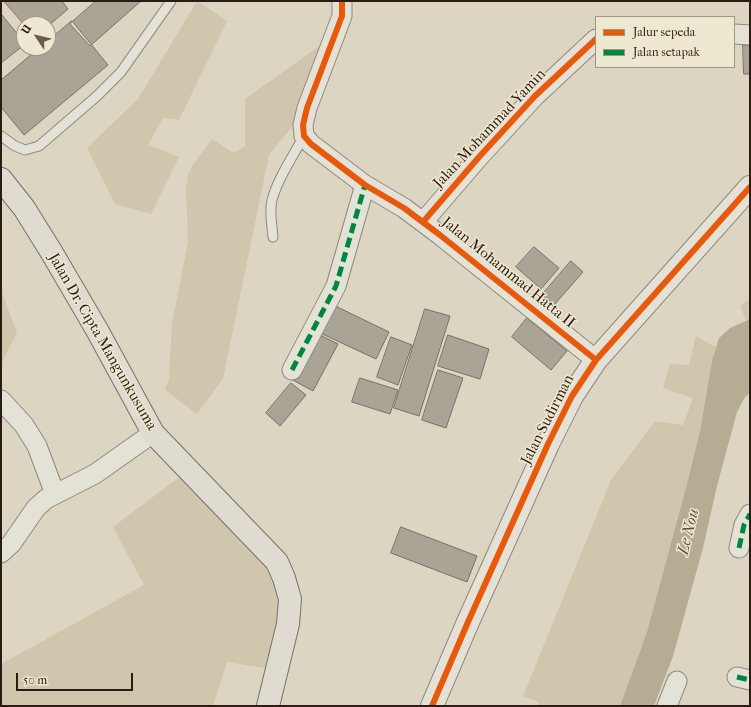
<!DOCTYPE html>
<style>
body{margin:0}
#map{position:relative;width:751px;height:707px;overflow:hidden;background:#dcd5c2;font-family:"IM FELL French Canon",serif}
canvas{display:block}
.frame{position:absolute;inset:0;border:2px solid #2a1b13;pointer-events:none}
.legend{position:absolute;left:595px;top:16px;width:140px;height:52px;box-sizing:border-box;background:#efe8d1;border:1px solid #a09685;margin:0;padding:5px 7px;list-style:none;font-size:12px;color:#2a1b13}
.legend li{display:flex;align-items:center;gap:8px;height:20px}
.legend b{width:20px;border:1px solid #a09685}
.north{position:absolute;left:16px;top:16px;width:40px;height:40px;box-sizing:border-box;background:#efe8d1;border:1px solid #a09685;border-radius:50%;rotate:305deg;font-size:11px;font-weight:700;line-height:16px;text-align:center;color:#2a1b13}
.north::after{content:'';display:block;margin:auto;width:14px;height:18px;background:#685c50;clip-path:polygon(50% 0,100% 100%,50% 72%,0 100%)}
.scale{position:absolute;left:16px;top:673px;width:117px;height:18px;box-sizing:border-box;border:2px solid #2a1b13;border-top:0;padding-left:5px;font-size:12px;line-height:14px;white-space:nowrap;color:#2a1b13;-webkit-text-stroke:3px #efe8d1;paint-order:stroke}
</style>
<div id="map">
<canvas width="751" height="707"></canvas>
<div class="frame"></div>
<ul class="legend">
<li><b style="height:5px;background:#e8590c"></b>Jalur sepeda</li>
<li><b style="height:5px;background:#00873e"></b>Jalan setapak</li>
</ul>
<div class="north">U</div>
<div class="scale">50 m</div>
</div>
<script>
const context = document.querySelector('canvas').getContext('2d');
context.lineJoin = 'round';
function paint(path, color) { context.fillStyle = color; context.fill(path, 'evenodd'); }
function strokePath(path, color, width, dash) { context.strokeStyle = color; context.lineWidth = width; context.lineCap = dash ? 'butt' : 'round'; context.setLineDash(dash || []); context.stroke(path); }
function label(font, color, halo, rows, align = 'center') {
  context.font = font + ' "IM FELL French Canon",serif'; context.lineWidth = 3; context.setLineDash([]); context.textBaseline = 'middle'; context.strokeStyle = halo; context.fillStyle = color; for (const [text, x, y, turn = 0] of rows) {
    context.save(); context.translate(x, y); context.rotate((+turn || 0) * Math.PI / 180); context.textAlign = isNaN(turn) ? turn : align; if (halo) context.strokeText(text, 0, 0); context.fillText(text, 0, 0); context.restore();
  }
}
paint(new Path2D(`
 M197,1L227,21L179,120L163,118L148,145L179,157L151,214L115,204L87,148L138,99Z
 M336,34L307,108L269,155L223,379L197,414L165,390L169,379L172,324L188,242L186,188L188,175L194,163L212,139L234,153L245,146V99Z
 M1,290L17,333L1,365Z
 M750,298V319L746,320L740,306Z
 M696,336L716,347L712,361L700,431L688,480L647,632L620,706H537L539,702L523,696L611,480L655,421L683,425L693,398L663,388L670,364L689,365Z
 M189,470L284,578L277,670L227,662L213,706H1V664L144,585L113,527Z`), '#d0c6ad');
paint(new Path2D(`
 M750,319V393L745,397L737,412L717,486L703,548L673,656L654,706H620L647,632L688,480L700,431L712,361L719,338L730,328Z`), '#b6ac94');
const building = new Path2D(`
 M4,1H62L68,9L48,26V24H24Z
 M96,1H141L90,46L70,24Z
 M1,14L24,42V45L1,63Z
 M72,21L108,65L24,135L1,107V80L39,48H48V41Z
 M743,45H750V74H744Z
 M534,247L559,268L541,289L516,267Z
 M571,261L583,272L554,305L542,295Z
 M329,303L389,332L376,359L316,331Z
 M425,309L450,316L419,416L394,408Z
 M527,318L567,351L551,370L512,337Z
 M316,333L338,344L313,391L291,379Z
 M448,335L489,349L480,379L438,366Z
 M391,337L412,345L398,385L377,377Z
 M438,370L463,378L446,428L422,420Z
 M360,378L398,390L390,414L352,402Z
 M291,383L306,395L280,426L266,413Z
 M401,527L477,556L467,582L391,553Z`);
paint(building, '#aaa497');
strokePath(building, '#767066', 1);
const service = new Path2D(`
 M1,136L15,146L25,150L39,146L97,96L121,72L171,1
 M273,237C272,225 269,212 272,200C278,178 293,156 304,136`);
const minor = new Path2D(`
 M342,1V16L307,108L303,125L304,136L311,144L365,185L404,208L440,235L596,360
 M734,34L750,35
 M423,222L479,157L535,96L596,39
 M292,370L336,286L365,185
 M1,400L24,425L37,446L55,494
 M739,548L744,525L750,514
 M1,553L11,544L36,508L46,499L95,474L153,433
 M737,677L750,680
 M667,706L677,681`);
const tertiary = new Path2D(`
 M432,706L468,622L548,444L572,396L596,360L750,187`);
const primary = new Path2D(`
 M1,179L24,208L52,253L97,330L153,433L277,562L284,578L290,599L288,624L268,706`);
strokePath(service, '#8f897d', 11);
strokePath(minor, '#8f897d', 21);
strokePath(tertiary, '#8f897d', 24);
strokePath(primary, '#767066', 24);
strokePath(service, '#e4e1d7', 9);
strokePath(minor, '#e4e1d7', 19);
strokePath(tertiary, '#e4e1d7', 22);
strokePath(primary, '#dfdbd0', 22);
strokePath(new Path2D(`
 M292,370L336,286L365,185
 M739,548L744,525L750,514
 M737,677L750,680`), '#00873e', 5, [10, 5]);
strokePath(new Path2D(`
 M342,1V16L307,108L303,125L304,136L311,144L365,185L404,208L440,235L596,360
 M423,222L479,157L535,96L596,39
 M432,706L468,622L548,444L572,396L596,360L750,187`), '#e8590c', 6);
label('15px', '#2a1b13', '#efe8d1', [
 ["Jalan Mohammad Yamin",490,129,-47],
 ["Jalan Mohammad Hatta II",508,273,39],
 ["Jalan Dr. Cipta Mangunkusuma",102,342,60],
 ["Jalan Sudirman",548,420,-63]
]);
label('italic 16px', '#5c4e3f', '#efe8d1', [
 ["Le Nou",689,532,-76]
]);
</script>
